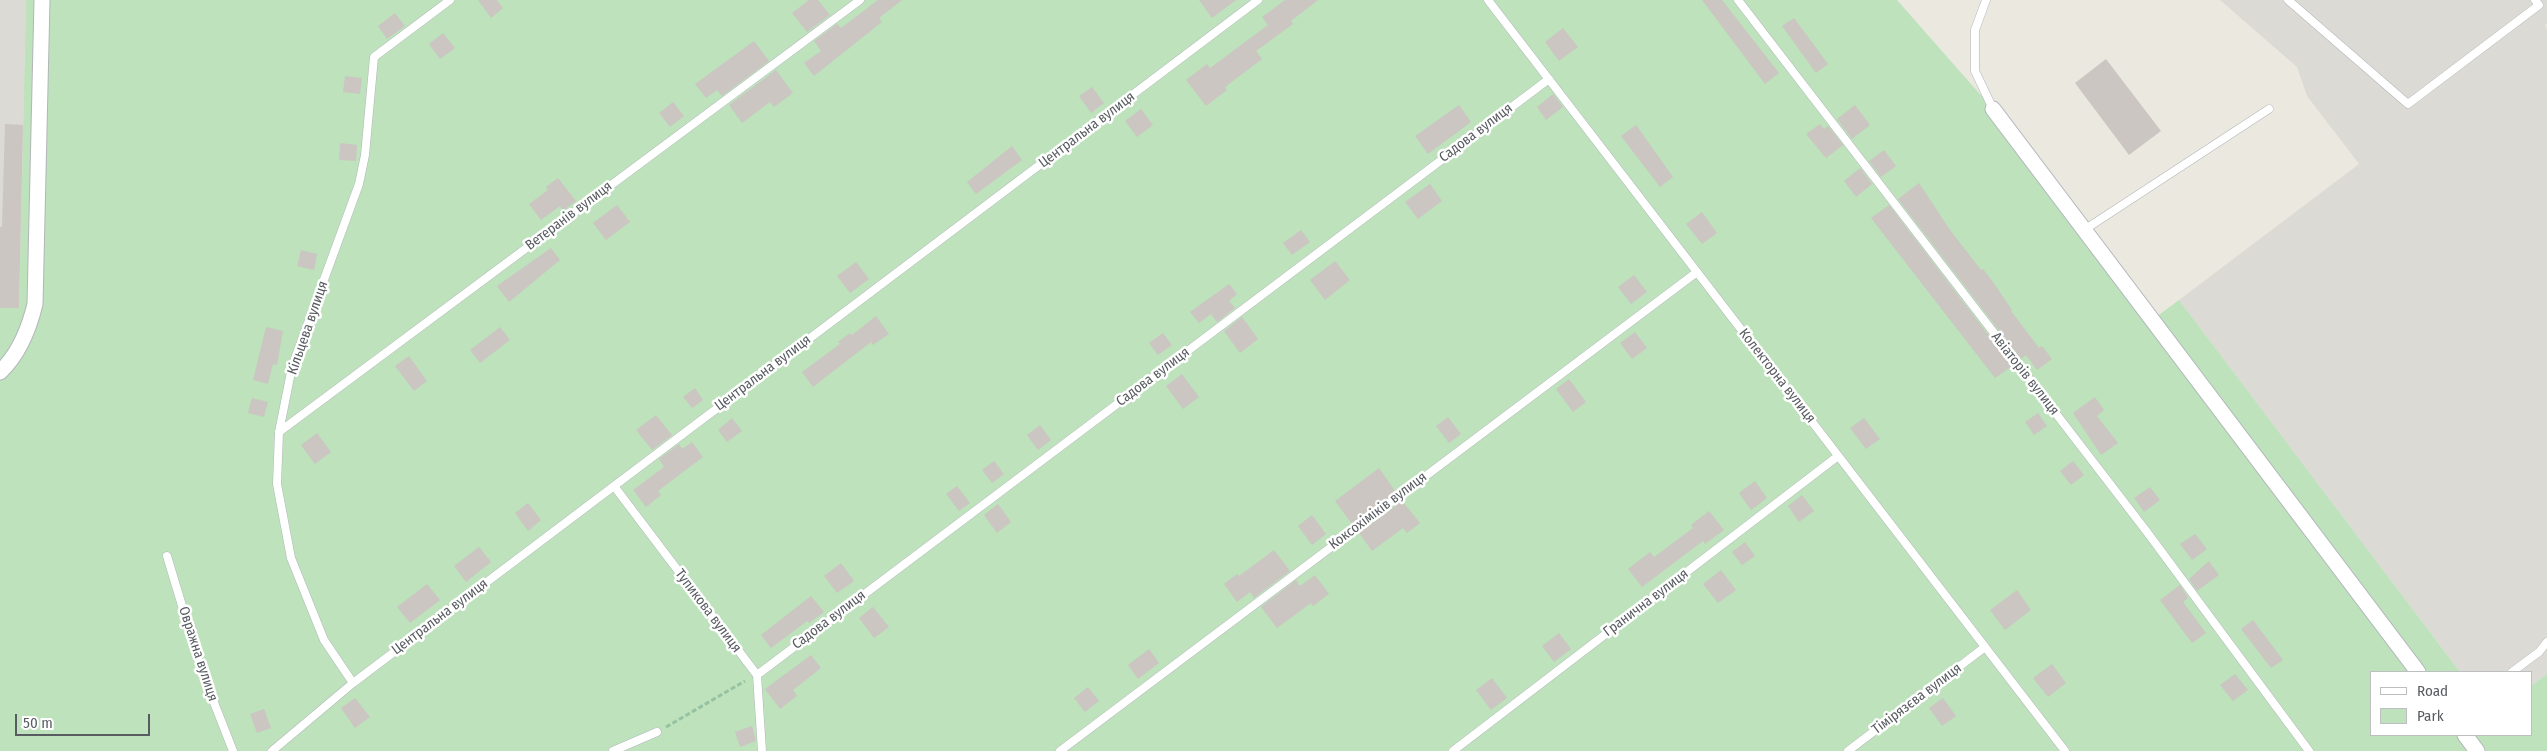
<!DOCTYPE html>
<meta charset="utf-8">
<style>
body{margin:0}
#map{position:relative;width:2547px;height:751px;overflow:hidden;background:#ebe8df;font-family:"Fira Sans Condensed",sans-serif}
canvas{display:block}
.legend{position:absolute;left:2370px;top:671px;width:162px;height:65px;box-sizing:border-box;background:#fff;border:1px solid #bcbebf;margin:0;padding:6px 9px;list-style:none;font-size:15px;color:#585c60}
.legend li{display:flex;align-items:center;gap:10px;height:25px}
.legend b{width:25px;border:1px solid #bcbebf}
.scale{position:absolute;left:15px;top:714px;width:135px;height:22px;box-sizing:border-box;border:2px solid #585c60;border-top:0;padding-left:6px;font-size:15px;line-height:18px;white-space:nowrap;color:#585c60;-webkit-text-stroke:4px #fff;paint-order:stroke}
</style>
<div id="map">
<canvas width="2547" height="751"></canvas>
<ul class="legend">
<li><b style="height:6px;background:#fff"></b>Road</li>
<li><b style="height:14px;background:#bde2bc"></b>Park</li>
</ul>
<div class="scale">50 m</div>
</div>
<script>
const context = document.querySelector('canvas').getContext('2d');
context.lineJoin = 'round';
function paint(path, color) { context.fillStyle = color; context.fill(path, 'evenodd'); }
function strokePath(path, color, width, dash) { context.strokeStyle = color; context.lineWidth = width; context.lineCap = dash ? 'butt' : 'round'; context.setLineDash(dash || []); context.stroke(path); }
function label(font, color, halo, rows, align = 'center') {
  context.font = font + ' "Fira Sans Condensed",sans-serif'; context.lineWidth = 5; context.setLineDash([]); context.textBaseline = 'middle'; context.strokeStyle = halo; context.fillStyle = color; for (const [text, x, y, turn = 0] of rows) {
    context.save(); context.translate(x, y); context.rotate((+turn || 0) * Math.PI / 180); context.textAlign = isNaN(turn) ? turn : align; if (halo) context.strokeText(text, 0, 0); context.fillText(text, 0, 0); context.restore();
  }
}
paint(new Path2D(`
 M0,0H26L19,308H0Z
 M2220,0H2547V23L2545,25L2547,29V674L2531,686V672H2460L2179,300L2359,164L2307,96L2297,67Z`), '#dcdad4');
paint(new Path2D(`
 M26,0H1897L1993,109L2152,320L2179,300L2460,672H2371V735H2531V686L2547,674V751H0V308H19Z`), '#bde2bc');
paint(new Path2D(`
 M478,0H497L503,8L491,18Z
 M809,0H818L830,15L807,32L792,13Z
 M878,0H902L879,18L882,22L814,76L804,63L821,51L814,41L837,24L841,28Z
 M1199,0H1236L1212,18Z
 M1285,0H1318L1291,21L1293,24L1256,51L1262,59L1225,87L1227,90L1206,106L1186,80L1207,64L1210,68L1268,25L1262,17Z
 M1702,0H1722L1779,73L1765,84Z
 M395,13L405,26L387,39L378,26Z
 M1794,18L1828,64L1816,73L1782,26Z
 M1563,28L1578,47L1559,61L1545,42Z
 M443,33L455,48L440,59L429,44Z
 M754,41L769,61L722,96L717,90L706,98L695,84Z
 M2106,59L2161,131L2129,155L2075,83Z
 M776,70L793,93L774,107L770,102L742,123L729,105Z
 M345,76L362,78L360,94L343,92Z
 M1092,87L1104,103L1091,113L1079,96Z
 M1553,94L1563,107L1546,120L1537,107Z
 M673,102L684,116L670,127L659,113Z
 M1459,105L1471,122L1428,154L1415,136Z
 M1855,105L1870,125L1852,139L1837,119Z
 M1141,109L1153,125L1137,137L1125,121Z
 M5,124L23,125L19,308H0V227H2Z
 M1820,124L1824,129L1828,126L1843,145L1826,158L1806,134Z
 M1636,125L1673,177L1660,187L1621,136Z
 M340,143L357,145L356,161L339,160Z
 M1012,146L1022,160L976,194L967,182Z
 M1884,150L1896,166L1881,177L1869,161Z
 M1860,168L1872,184L1856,197L1844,181Z
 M558,178L576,201L563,211L560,206L541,220L529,204L548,190L546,187Z
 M1919,183L1950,230L1981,270L1983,269L1993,282L2012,310L2011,311L2039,348L2042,346L2052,359L2037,370L2026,355L2021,359L1898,199Z
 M1430,184L1442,201L1418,219L1405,202Z
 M617,205L630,222L606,240L593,223Z
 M1889,205L2012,366L1995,378L1871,218Z
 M1702,212L1717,233L1702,244L1686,224Z
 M1301,230L1310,242L1292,255L1283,243Z
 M551,248L560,260L509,302L497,286Z
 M301,250L317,254L314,270L297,266Z
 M1335,261L1350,280L1325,300L1310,280Z
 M856,262L869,279L850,293L837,276Z
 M1634,275L1647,292L1631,304L1618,287Z
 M1229,284L1237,294L1229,301L1235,308L1217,322L1211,314L1199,323L1190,312Z
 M876,316L889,334L873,345L871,342L813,387L802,372L840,344L838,342L850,333L852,335Z
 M1242,317L1258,339L1240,353L1224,331Z
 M266,327L283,331L277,365L273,364L268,384L253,380Z
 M500,327L510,340L480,363L470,350Z
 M1635,332L1647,348L1632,359L1620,343Z
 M1163,333L1172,345L1158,355L1149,343Z
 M409,356L427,381L414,391L395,366Z
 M1182,374L1199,397L1183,409L1166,386Z
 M1569,379L1586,402L1573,412L1556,389Z
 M695,388L703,400L692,408L683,397Z
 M2095,397L2104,410L2097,416L2118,443L2101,455L2073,413Z
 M252,398L268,402L264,417L248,413Z
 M2038,413L2047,426L2034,435L2025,422Z
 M656,415L672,435L652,450L636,430Z
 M1448,417L1461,434L1449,443L1436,426Z
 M732,418L742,431L727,442L718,430Z
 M1864,418L1880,439L1866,449L1850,428Z
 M1040,425L1051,440L1038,450L1027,435Z
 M317,433L331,452L315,464L301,445Z
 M692,442L703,457L658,491L661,495L646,507L633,490L664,467L659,459L679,444L682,449Z
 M994,461L1004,474L992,483L982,470Z
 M2073,461L2084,475L2071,485L2060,471Z
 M1379,468L1396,492L1352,524L1335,501Z
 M1755,481L1767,498L1751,510L1739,493Z
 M957,486L970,503L959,511L946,494Z
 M2150,487L2160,500L2144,512L2134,498Z
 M1802,495L1814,511L1799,522L1788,506Z
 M1402,501L1420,523L1407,533L1403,528L1372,551L1359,533Z
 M528,503L541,520L528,531L515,513Z
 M998,504L1011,522L997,533L984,515Z
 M1709,511L1724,530L1705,544L1703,541L1642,587L1628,569L1650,552L1654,557L1693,528L1691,525Z
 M1312,515L1326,534L1312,545L1298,526Z
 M2195,534L2207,549L2192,560L2180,544Z
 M1745,542L1755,556L1742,565L1732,552Z
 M479,547L491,562L466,582L454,566Z
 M1274,550L1290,571L1254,598L1250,592L1237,602L1224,584L1237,574L1239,576Z
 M2209,561L2219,575L2197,591L2189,579Z
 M841,563L854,581L837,593L824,576Z
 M1721,570L1736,590L1718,603L1703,584Z
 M1315,575L1329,594L1313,606L1311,603L1277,628L1261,607L1296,580L1300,586Z
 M427,584L440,600L410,623L397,607Z
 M2180,585L2188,598L2183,602L2206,633L2192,643L2160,600Z
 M2017,590L2031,610L2005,630L1990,610Z
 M811,596L824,612L809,623L807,621L771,648L761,635Z
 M873,607L889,627L874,638L859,618Z
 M2253,620L2283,660L2271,668L2241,629Z
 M1559,633L1571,649L1554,662L1542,646Z
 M1149,649L1159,663L1138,679L1128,665Z
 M811,655L821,668L793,690L797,696L780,709L765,689Z
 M2052,664L2066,683L2048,697L2033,678Z
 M2235,674L2248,690L2233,701L2220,685Z
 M1492,678L1507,698L1491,710L1476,690Z
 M1088,687L1099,701L1085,712L1074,698Z
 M355,698L370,717L355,728L341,708Z
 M1943,698L1956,716L1942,726L1929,708Z
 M264,709L271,728L257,733L250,714Z
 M752,726L756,741L740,747L735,732Z`), '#cbc6c1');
const lane = new Path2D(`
 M1488,0L2065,751
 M1738,0L2147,532L2309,751
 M1986,0L1975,30V71L1993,109
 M2288,0L2408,104L2539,5L2535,0
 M2084,230L2269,109
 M279,432L860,0
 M614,486L757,675L762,751
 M167,556L202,672L233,751
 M2512,672L2539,652L2547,642
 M757,675L1549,79
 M353,683L324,640L291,558L277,484L279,432L292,367L359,184L365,155L374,57L450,0
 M272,751L353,683L1258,0
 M613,751L657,732
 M1060,751L1697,272
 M1453,751L1838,456
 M1848,751L1985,647`);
const street = new Path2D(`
 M1993,109L2418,672
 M0,372C19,354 29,329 35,304L42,0
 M2465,735L2477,751`);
strokePath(lane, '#b2b6ba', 9);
strokePath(street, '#b2b6ba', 17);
strokePath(new Path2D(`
 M666,727L745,681`), '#96c2a1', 3, [5, 2.5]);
strokePath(lane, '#fff', 8);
strokePath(street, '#fff', 15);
label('14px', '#585c60', '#fff', [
 ["Центральна вулиця",1087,130,-37],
 ["Садова вулиця",1476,133,-37],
 ["Ветеранів вулиця",569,216,-37],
 ["Кільцева вулиця",308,328,-71],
 ["Центральна вулиця",763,373,-37],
 ["Авіаторів вулиця",2025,374,52],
 ["Колекторна вулиця",1777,376,52],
 ["Садова вулиця",1153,377,-37],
 ["Коксохіміків вулиця",1378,511,-37],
 ["Гранична вулиця",1646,603,-37],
 ["Тупикова вулиця",708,611,53],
 ["Центральна вулиця",440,617,-37],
 ["Садова вулиця",829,620,-37],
 ["Овражна вулиця",198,654,72],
 ["Тімірязєва вулиця",1917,699,-37]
]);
</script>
